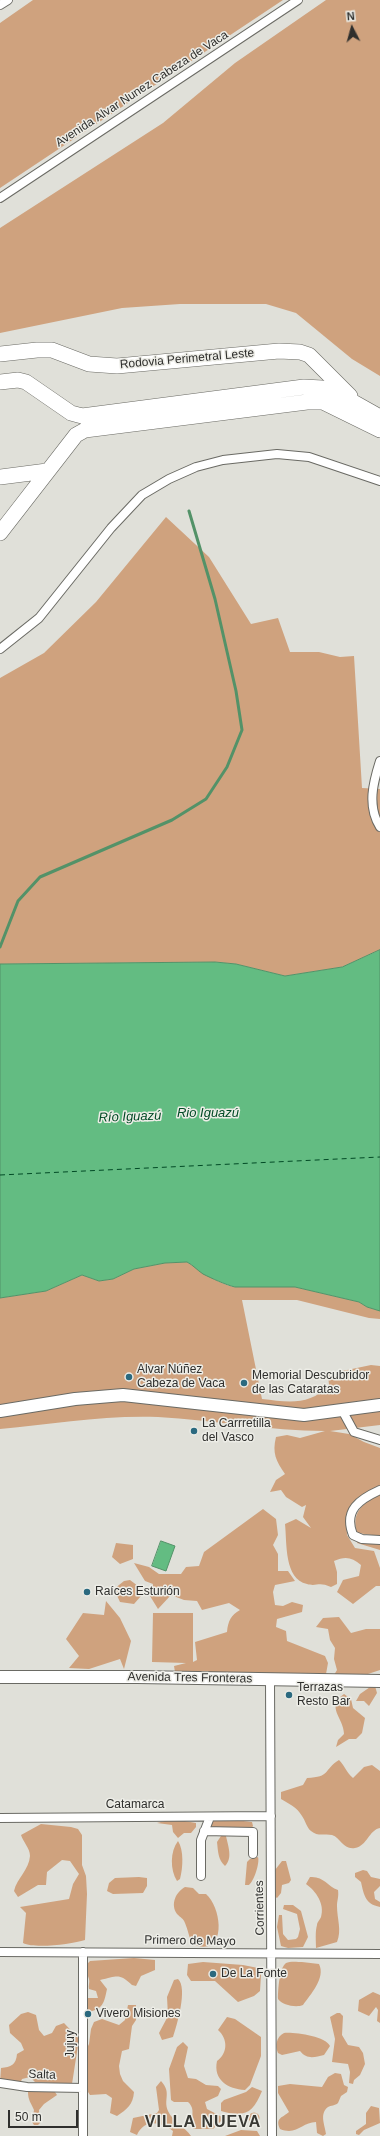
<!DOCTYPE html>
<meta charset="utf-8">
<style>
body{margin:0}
#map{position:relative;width:380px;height:2136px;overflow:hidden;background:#e0e0d9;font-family:Arial,sans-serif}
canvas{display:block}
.north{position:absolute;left:332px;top:8px;width:40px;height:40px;-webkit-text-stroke:3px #edede7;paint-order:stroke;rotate:354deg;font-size:11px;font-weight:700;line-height:16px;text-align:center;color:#2f2f2d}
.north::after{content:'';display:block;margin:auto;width:14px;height:18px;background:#2f2f2d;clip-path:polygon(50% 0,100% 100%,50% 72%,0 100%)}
.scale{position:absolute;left:8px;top:2110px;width:70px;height:18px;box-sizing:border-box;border:2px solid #2f2f2d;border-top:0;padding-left:5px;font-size:12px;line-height:14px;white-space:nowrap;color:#2f2f2d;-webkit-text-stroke:3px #edede7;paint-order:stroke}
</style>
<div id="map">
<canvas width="380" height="2136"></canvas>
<div class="north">N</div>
<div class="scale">50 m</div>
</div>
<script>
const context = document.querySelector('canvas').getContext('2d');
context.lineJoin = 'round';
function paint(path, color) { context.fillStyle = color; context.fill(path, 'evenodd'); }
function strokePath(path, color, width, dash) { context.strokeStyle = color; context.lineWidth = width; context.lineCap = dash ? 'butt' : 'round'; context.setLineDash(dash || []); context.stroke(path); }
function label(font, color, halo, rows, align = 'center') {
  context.font = font + ' Arial,sans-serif'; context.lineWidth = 3; context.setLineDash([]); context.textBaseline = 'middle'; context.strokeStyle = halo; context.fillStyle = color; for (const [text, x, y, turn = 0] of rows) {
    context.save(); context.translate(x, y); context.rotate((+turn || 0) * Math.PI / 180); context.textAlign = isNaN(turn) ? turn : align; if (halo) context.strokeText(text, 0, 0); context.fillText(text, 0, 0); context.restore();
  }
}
paint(new Path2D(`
 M33,0H283L0,188V23Z
 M326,0H380V376L352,359L296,313L266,304H180L122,308L0,333V228L163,123L235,63Z
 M166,517L209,557L251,624L278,618L290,652H319L340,657L354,656L362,788L380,789V950L342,967L285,976L236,964L215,962L0,964V678L44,653L96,602Z
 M187,1262C203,1271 217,1284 235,1287H295L359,1302L367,1307L380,1311V1319L369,1318L297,1300H242L262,1399C288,1402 310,1406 329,1385L328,1374L371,1365L380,1366V1425L330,1431L349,1434L364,1442L380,1448V1490L356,1499L346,1515L347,1535L355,1548L374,1551L380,1568V1586H376L353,1604L337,1592L343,1580L359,1576L361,1565C352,1557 345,1556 334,1561L337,1572V1584L331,1587C318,1581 317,1587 307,1584C284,1579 287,1543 285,1524L296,1519L311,1528L303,1517L306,1505L302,1507L286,1497L281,1490L270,1492L276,1480L285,1474C276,1461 272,1453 276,1437L287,1435L300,1438L325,1431C269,1431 214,1420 158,1417C105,1415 52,1424 0,1429V1298L46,1291L82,1275L99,1281L113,1279L134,1269L165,1263Z
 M380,1494V1536L357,1533C351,1512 363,1503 380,1494Z
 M263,1509L276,1519L278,1535L273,1545L278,1554V1571H288L295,1581L275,1585L273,1592L275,1605L283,1606L292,1602L303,1605L302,1612L277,1619L276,1627L286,1631L287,1641L325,1656L328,1663L326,1674L175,1672L174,1666L186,1663L152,1662L153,1613H193V1662L197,1660L195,1642L227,1632C228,1621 231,1615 240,1610L229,1603L202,1610L197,1601L184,1600L171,1595L158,1609L150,1596L153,1584L145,1581L134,1563L149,1567L159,1574H181L186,1567L199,1566L204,1552Z
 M358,1540L380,1542V1550L357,1543Z
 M116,1543L133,1545V1559L120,1564L112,1557Z
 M130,1580L138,1586L141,1596L134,1604L120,1602L114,1589L124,1581Z
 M106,1601L120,1618L131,1641L124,1669L120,1659L89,1669L69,1668L79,1656L66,1639L83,1613L104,1615Z
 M339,1617L351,1633L366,1629H380V1670L359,1677L334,1675L337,1670L334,1659L335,1648L330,1640L328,1629L316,1627L323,1618Z
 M373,1685L375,1686L377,1693L369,1706L364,1701H356L360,1694Z
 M344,1694L351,1699L353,1708L365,1718L362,1733L356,1739H349L336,1747L338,1740L344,1734C344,1718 325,1707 344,1694Z
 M339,1760C345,1766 346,1772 353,1778L364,1767L372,1765L380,1771V1828C369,1830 367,1846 355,1848C343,1850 341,1838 332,1835C325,1833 318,1837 311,1831C307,1828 305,1820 302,1816C297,1807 289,1804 281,1799V1792L303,1785L307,1778C331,1777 323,1770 339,1760Z
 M173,1819L196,1823V1827L191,1833H184L178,1838L173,1832L172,1825L157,1823Z
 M235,1820L252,1822L253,1826L251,1829L209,1832L210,1821Z
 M41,1824L71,1827L78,1829L82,1835V1865L86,1876L87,1894L85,1940C72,1944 35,1949 23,1943L26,1913L20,1907L69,1899L73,1884L79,1874L70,1861L62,1860L47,1872L46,1885H38L18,1897L14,1891C17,1878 29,1870 30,1856C30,1848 23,1842 21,1835Z
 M221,1836H226C228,1846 233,1858 225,1866C218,1860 218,1851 217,1842Z
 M178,1841C184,1850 183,1868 180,1879L177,1881C170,1870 170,1851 178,1841Z
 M258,1857C260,1863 254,1881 249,1885H245L247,1862L250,1859Z
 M282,1861H286L291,1880L289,1883L282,1885L281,1893L277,1898L274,1896L275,1870Z
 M363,1870L367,1871L371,1877L380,1879V1886L374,1892L375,1899L380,1902V1907C365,1904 364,1895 361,1882L355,1877V1873Z
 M139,1877L147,1878V1886L143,1893L113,1894L107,1891L109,1883L115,1878Z
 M310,1877C324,1876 327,1886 338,1890C339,1897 337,1900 337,1906C337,1919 342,1930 337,1942L316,1948C316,1941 315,1932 317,1925C317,1922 320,1920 321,1917C325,1904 316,1891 306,1884Z
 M185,1887L193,1888L199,1894H206C223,1909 227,1959 192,1944C189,1937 188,1930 185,1923C183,1918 181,1918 177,1914C170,1904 176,1892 185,1887Z
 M284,1905H293L301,1911L308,1937L303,1947L288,1948L281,1946L277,1927L279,1915H282L283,1934L288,1940L296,1939L298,1937L300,1929L297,1914L283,1909Z
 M134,1958L155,1960V1970L141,1976L136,1986L132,1985C119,1973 118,1976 100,1980L107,1989C104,2003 103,2010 87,2012L84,2009L86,1998H98L96,1991L89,1989C88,1986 90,1982 89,1979C87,1972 83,1967 90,1961Z
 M203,1962L243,1965L258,1968L261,1975L260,1991L254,1996L238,2002L215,1981H191L187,1975L188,1964Z
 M302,1962L319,1964C326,1978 310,1995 303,2005C296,2008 282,2005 278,1999C278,1991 279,1968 286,1963C290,1961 298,1962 302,1962Z
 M178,1979C188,1988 177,2025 173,2037L162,2040L159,2033L168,2016L167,1997L174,1980Z
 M373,1992L380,1995V2023L377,2021L378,2010L376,2007L369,2016L358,2011L359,2000Z
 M128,2005H136V2020L132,2026L129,2049L122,2051L119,2066L120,2074L123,2081L134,2092C133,2105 127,2109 117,2116L110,2113L112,2098L106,2094L90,2095L86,2089L85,2052L89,2044L91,2029L94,2022L102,2019L119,2025L125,2020Z
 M28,2012L36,2015L39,2030L44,2036L52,2033L56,2026L64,2023L79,2039L72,2084L35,2082L30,2077L22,2079L19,2086L0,2083L1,2068C11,2067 16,2065 17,2054L24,2050L21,2043L10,2033L9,2025L21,2014Z
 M337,2013H340L343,2016L342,2035L348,2045L359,2047L363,2053L365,2064L360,2075L354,2080L353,2084L349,2083L350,2072L348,2064L332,2062L335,2039L330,2017Z
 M227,2017L235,2019L261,2037V2056L250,2085L245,2090C228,2089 213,2080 217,2061C228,2053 228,2039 218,2030Z
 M284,2033C294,2032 325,2036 330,2046L324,2055C315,2057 307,2060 300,2051L282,2055L278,2053C275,2046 276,2037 284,2033Z
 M183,2042L188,2047L184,2066L188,2078L196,2079L206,2085L218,2086L221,2089L218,2096L205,2102L207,2109L224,2118L213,2129H194L191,2127C191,2118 196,2109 188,2102H174L171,2100L169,2069L177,2047Z
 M335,2073L341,2074L344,2085L348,2087L347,2092L341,2096L338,2103C335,2106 331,2105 328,2107C319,2114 325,2125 326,2134L323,2136L317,2133L316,2122C302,2122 297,2136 280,2129C275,2118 282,2118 289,2112L278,2093V2086L290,2084L322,2087L328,2077Z
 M161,2081C172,2093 163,2099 168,2111C172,2121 185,2127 191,2136H172L173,2131C160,2121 144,2119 137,2135L130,2132L133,2118L157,2113L159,2110L156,2087Z
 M252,2087L262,2091C253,2113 245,2118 221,2111V2103L224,2100L246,2092Z
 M32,2090L55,2092L57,2095L44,2104L39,2110L40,2123L38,2125H34L32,2122L34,2110C31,2103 28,2100 28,2092Z
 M371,2106L379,2108L380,2123L364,2130L359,2135L356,2134V2131L366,2124V2113Z
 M248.5 2118a5.5 5.5 0 1 1 11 0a5.5 5.5 0 1 1-11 0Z
 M241,2130L257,2131L260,2136H225Z`), '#cfa27e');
const water = new Path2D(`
 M380,950V1311L367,1307L359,1302L295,1287H235C226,1285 211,1278 203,1274C197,1270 193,1265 187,1262L165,1263L134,1269L113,1279L99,1281L82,1275L46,1291L0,1298V964L215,962L236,964L285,976L342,967Z
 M161,1541L175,1546L166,1571L152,1566Z`);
paint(water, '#63bc82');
strokePath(water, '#539268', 1);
strokePath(new Path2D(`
 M0,947L18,901L40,877L172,820L206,799L227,767L242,730L236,691L215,599L189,511`), '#539268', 3);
strokePath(new Path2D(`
 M0,1175L380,1157`), '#014a25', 1, [5, 4]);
const street = new Path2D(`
 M0,5L8,0
 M0,198L298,0
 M0,649L39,618L111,528L142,495L169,479L196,467L223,460L277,454L309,457L380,481
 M380,761C373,783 367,806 380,827
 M342,1410L354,1432L380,1440
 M380,1490C360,1499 343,1510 353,1535L362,1539L380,1540
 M270,1679L272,2136
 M0,1818L271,1816
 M204,1831L253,1832V1854
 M201,1876V1840L210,1817
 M0,1952L380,1954
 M83,1952V2136
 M0,2083L27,2087L83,2088`);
const secondary = new Path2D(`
 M0,1411L75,1399L123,1395L304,1415L380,1405
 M0,1677H137L380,1681`);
const highway = new Path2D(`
 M0,354L37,350H52L89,364L117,366L279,351L300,352L309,355L350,396
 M0,382L18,380L26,382L71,413L82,416L304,387L322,388L339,394L380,417
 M0,477L47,471
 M0,533L76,435L85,430L307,402H323L380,430`);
strokePath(street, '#6a6a64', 10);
strokePath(secondary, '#6a6a64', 14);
strokePath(highway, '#6a6a64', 16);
strokePath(street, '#fff', 8);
strokePath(secondary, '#fff', 12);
strokePath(highway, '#fff', 15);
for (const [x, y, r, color] of [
 [129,1377,4,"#2b697f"],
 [244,1383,4,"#2b697f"],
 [194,1431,4,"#2b697f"],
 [87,1592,4,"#2b697f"],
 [289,1695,4,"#2b697f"],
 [213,1974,4,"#2b697f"],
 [88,2014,4,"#2b697f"]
]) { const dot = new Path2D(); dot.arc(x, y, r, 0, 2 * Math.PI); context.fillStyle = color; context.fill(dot); strokePath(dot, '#edede7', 1.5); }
label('12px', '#2f2f2d', '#edede7', [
 ["Avenida Alvar Nunez Cabeza de Vaca",142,89,-33],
 ["Rodovia Perimetral Leste",187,359,-5],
 ["Avenida Tres Fronteras",190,1678,1],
 ["Catamarca",135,1805],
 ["Corrientes",260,1908,-91],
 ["Primero de Mayo",190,1941,1],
 ["Jujuy",71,2044,-90],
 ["Salta",42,2075,2]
]);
label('12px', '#2f2f2d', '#edede7', [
 ["Alvar Núñez",137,1370],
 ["Cabeza de Vaca",137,1384],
 ["Memorial Descubridor",252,1376],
 ["de las Cataratas",252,1390],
 ["La Carrretilla",202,1424],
 ["del Vasco",202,1438],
 ["Raíces Esturión",95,1592],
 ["Terrazas",297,1688],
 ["Resto Bar",297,1702],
 ["De La Fonte",221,1974],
 ["Vivero Misiones",96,2014]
], 'left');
label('italic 13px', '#014a25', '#edede7', [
 ["Rio Iguazú",208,1113],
 ["Río Iguazú",130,1117,-2]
]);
context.letterSpacing = '1px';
label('bold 16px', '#383833', '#edede7', [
 ["VILLA NUEVA",203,2123]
]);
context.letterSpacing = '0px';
</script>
